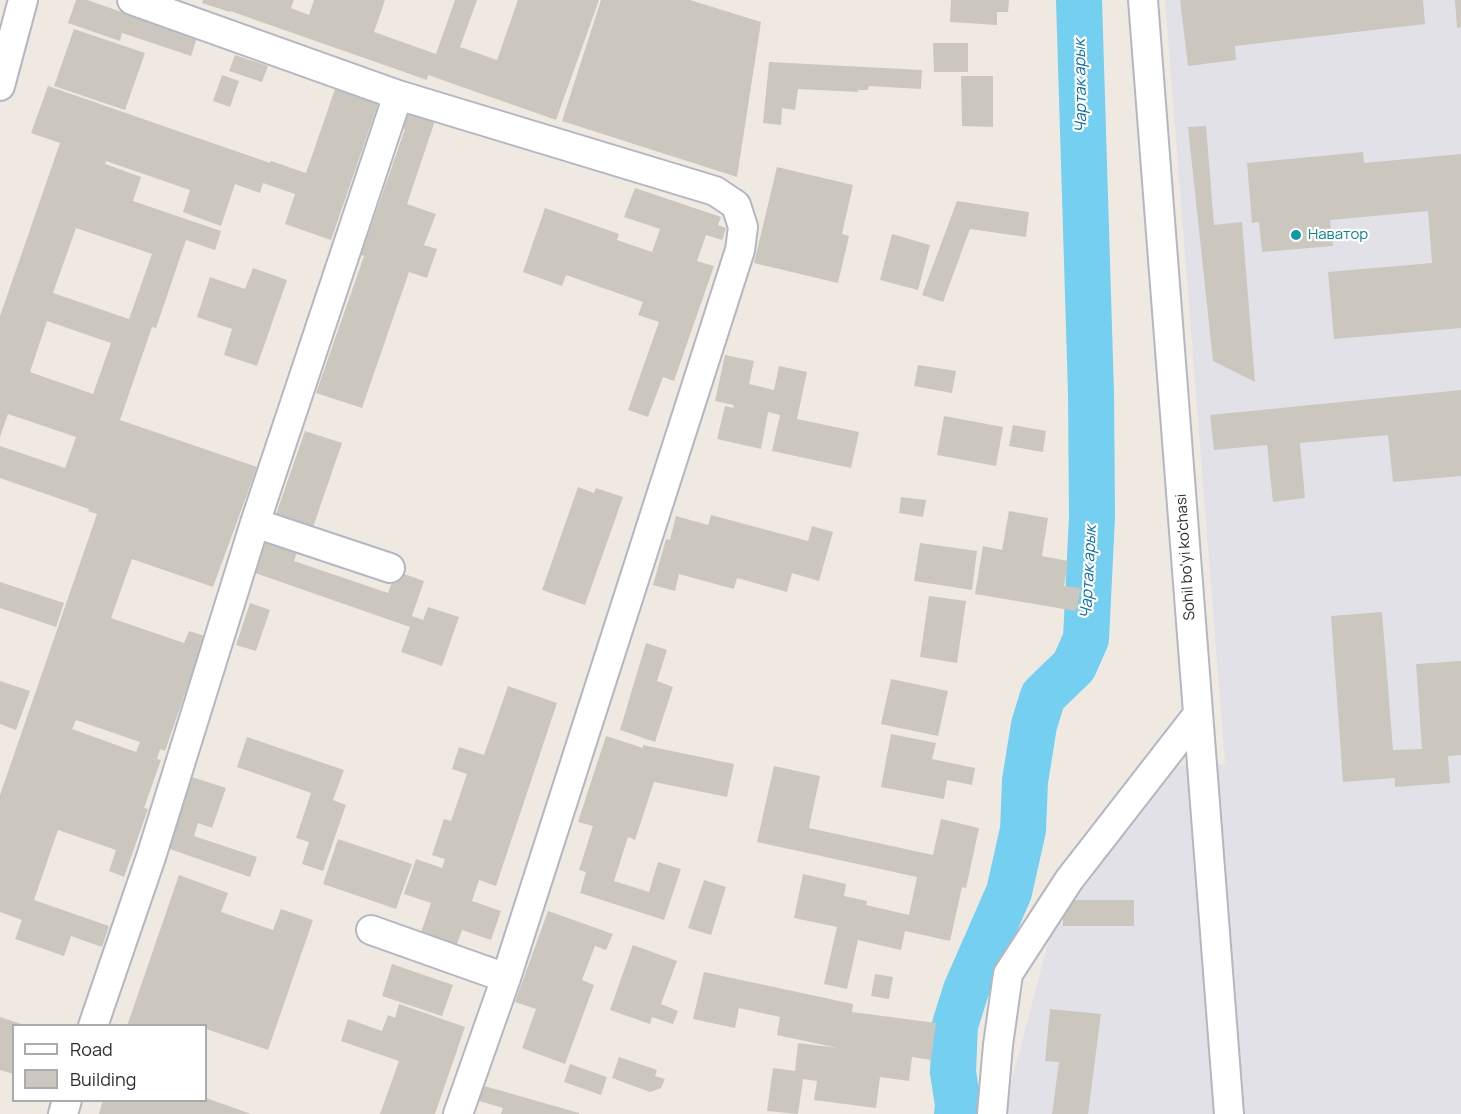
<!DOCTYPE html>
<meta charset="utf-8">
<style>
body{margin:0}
#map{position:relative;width:1461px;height:1114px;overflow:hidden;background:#efe9e1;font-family:Manrope,sans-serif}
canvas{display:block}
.legend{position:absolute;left:12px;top:1024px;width:195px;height:78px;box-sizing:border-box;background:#fff;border:2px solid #ababab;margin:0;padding:8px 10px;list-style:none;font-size:18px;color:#2e2e2e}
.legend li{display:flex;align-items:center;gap:12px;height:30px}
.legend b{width:30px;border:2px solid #ababab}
</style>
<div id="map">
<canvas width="1461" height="1114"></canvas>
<ul class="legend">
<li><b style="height:8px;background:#fff"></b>Road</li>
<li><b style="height:16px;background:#cbc7bf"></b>Building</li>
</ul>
</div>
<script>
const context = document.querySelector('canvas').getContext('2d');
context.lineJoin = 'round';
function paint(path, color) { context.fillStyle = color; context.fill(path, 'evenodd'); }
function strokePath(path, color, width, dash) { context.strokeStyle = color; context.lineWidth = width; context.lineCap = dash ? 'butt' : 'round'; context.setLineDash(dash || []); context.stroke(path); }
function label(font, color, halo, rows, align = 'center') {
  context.font = font + ' Manrope,sans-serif'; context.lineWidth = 4.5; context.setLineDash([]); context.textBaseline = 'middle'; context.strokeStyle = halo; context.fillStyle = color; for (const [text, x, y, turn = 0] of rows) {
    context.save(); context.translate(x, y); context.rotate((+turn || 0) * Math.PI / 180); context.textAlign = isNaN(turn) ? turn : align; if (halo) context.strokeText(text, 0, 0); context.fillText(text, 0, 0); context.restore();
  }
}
paint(new Path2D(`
 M1165,0H1461V1114H1003L1059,901L1169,766L1225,764Z`), '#e3e1e8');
strokePath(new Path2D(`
 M957,1114L958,1105L953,1072L955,1025L966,990L1009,892L1023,830L1025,781L1034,725L1043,696L1074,666L1086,639L1092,517L1091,393L1079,0`), '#75cff0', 46);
paint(new Path2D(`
 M76,0H87L197,38L191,56L122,33L120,41L68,23Z
 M203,0H294L291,8L309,15L314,0H385L374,32L436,54L455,0H477L460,47L497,60L518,0H599L556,120L428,75L427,80L230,11V12L202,3Z
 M601,0H690L761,22L737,177L562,121Z
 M951,0H1009L1008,12H997V25L950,22Z
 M1180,0H1423L1425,24L1235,46L1236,60L1188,66Z
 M1455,0H1461V27L1457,28Z
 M74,29L145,53L125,110L54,86Z
 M933,43H968V72H934Z
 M235,55L268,66L262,82L229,71Z
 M769,62L922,70L921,89L869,86L868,90H858V92L798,89L795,110L782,108L781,125L763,123Z
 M222,75L239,81L230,107L213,101Z
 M961,76H993V127L962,126Z
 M48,86L270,163L271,161L306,173L335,89L378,104L331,240L285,224L295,194L263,183L260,193L235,184L221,226L183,212L190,190L106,161L105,164L141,177L133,201L221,231L215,250L186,240L156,328L152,327L120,420L257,467L213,587L132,559L111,618L184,643L189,631L205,636L165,751L160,749L157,759L161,760L144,808L148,809L124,877L109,871L116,850L58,830L34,900L109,926L102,947L71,936L64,956L15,939L22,920L0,912V795L97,514L88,511L89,509L0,478V446L65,468L76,437L8,414L0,437V316L60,143L31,133ZM76,228L152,254L129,319L53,293ZM47,321L111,343L93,394L30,372ZM76,720L140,742L136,752L72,729Z
 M410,109L436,118L407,204L436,214L424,245L437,249L427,278L409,272L362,408L316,393L364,256L361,255L405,129H403Z
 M1206,126L1214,225L1242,222L1255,382L1213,361L1188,127Z
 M1363,152L1364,163L1461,154V328L1334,339L1328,272L1432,263L1428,211L1330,220L1333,246L1262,252L1259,222L1252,223L1247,163Z
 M777,167L853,185L842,234L849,236L838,283L754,263Z
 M635,188L721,217L718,225L726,228L722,240L706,235L697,261L714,266L674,381L663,377L648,417L628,410L659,322L638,315L643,302L566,275L562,286L523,272L545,208L619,234L617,240L652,252L660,229L624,217Z
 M957,201L1029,212L1026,237L970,229L943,302L922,295Z
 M892,234L930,245L918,290L880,280Z
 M253,268L287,280L257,366L224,355L232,329L197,317L210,277L245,289Z
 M725,355L754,361L749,384L774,390L779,366L807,372L797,419L859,432L851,468L772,451L780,415L768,412L761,449L717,439L725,406L733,408L734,405L715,401Z
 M918,365L956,371L952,393L914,386Z
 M1461,390V476L1393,482L1388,435L1300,443L1305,498L1273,502L1267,445L1214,450L1210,415Z
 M944,416L1003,427L996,466L937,455Z
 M1013,425L1046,431L1043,452L1009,446Z
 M305,431L342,443L311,533L274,520Z
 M578,487L594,493L596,488L623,497L585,605L542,590Z
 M901,497L926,500L923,517L899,513Z
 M1009,511L1048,518L1042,556L1068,561L1064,586L1081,588L1076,611L975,594L983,546L1002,550Z
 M711,515L808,541L812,526L833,532L819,581L792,573L787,592L737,578L734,589L679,574L675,591L653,585L666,539L670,540L676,516L708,525Z
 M266,541L297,552L294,561L388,593L396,571L424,581L412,616L423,620L428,607L459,617L442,666L401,652L410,627L255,573Z
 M920,543L977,551L972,590L914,581Z
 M0,582L64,603L56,627L0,608Z
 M929,596L966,601L957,663L920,657Z
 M250,603L270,610L256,651L236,645Z
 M1382,612L1393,750L1422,749L1416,664L1461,661V755L1448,756L1450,783L1395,787V778L1343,782L1331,616Z
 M646,643L667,650L657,681L673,687L655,742L620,730Z
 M891,679L948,691L938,736L881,724Z
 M0,681L30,691L16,730L0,724Z
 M508,686L557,703L496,886L479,880L472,901L501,911L491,940L462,930L455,950L419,938L431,903L404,894L416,859L442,868L445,859L432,855L444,819L451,821L467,774L452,769L459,747L484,755Z
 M891,734L936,743L932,759L975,768L972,785L947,780L944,799L881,787Z
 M606,736L643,748V745L734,764L727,797L654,782L635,840L628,837L614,881L649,892L658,862L681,869L664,920L580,893L586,872L579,870L593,826L578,822Z
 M247,737L344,770L333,800L346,805L323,871L302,864L309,842L296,838L311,793L237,767Z
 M774,766L820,776L809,828L933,855L941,819L979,828L966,888L962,887L950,941L905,931L901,950L858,940L847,989L824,984L837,927L794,918L803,874L846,884L844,896L867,901L866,905L909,915L917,877L757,842Z
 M192,777L226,788L212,828L198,823L194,836L257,857L250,877L167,848Z
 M338,839L412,864L396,909L323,884Z
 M179,875L228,893L221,912L273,930L281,909L313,920L268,1050L206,1029V1026H127Z
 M704,880L726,887L711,935L688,928Z
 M1063,900H1134V926H1063Z
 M548,911L613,934L606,950L595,946L582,980L594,985L565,1064L522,1048L536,1009L515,1002Z
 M633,945L677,961L661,1004L678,1011L673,1024L652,1017L650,1024L610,1010Z
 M392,964L453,985L442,1016L382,996Z
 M704,972L853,1004L852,1012L936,1023L931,1060L912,1057L909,1081L880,1077L876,1108L814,1100L817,1081L803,1079L798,1114L767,1111L773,1068L795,1071L798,1043L838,1048L777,1035L780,1017L739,1008L735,1028L693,1019Z
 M875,974L893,977L889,999L871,996Z
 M399,1004L465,1027L435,1114H380L399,1061L341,1041L348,1019L382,1031L388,1015L395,1018Z
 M1050,1009L1101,1014L1088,1114H1052L1059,1062L1045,1061Z
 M0,1017L24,1025L14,1026V1074L0,1070Z
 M619,1057L657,1070L655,1076L665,1079L661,1088L650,1092L612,1078Z
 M570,1064L607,1077L601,1095L564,1082Z
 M481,1085L579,1113V1114H501L503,1108L476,1100Z
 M206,1098L251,1114H99L103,1100H206Z`), '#cbc7bf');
const minor = new Path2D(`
 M132,0L398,95L715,191L736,205L743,227L740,250L506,978L458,1114
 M1143,0L1229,1114
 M0,86L23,0
 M255,523L390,568
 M371,930L506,978
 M93,1026L151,857L255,523L398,95
 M63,1114L67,1100
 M992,1114L998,1045L1008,974L1069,880L1198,714`);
strokePath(minor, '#b4b7c1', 32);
strokePath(minor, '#fff', 28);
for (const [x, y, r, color] of [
 [1296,235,6,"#0f9aa8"]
]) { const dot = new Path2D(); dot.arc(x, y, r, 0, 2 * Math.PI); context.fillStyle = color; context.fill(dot); strokePath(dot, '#fff', 2); }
label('15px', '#0d838f', '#fff', [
 ["Наватор",1308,235]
], 'left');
label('15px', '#2e2e2e', '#fff', [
 ["Sohil bo'yi ko'chasi",1186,557,-94]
]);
label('italic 16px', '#0d6fa3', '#fff', [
 ["Чартак арык",1081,86,-91],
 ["Чартак арык",1089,572,-87]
]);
</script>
